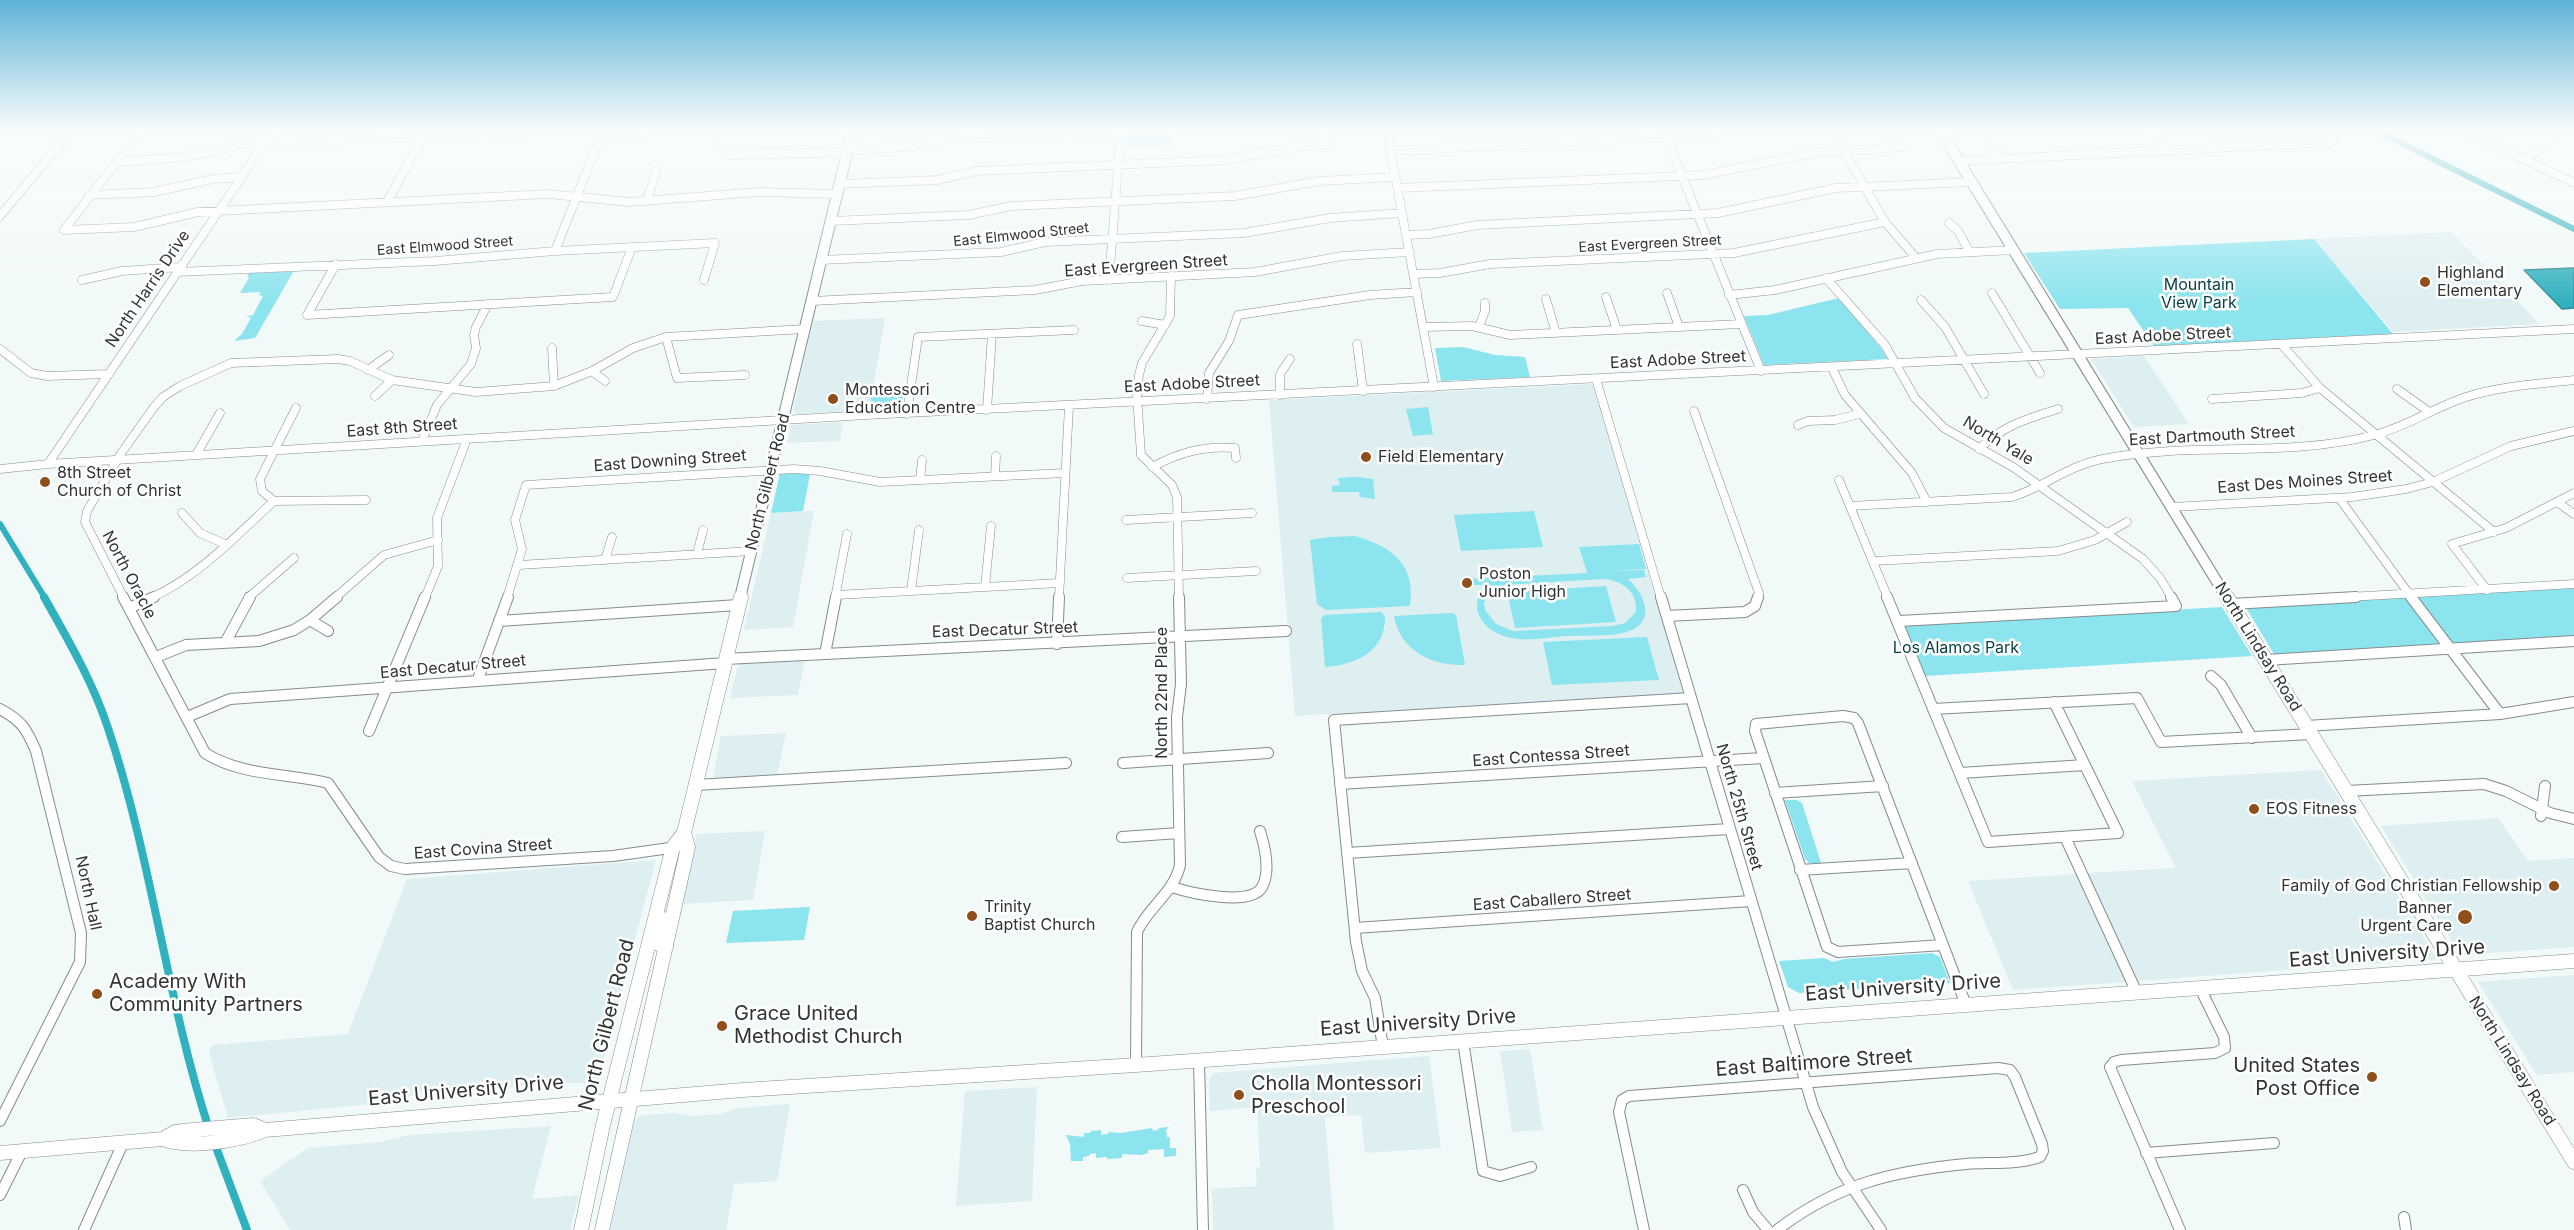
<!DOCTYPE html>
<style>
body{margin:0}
canvas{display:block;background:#f1f9f9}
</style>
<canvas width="2574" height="1230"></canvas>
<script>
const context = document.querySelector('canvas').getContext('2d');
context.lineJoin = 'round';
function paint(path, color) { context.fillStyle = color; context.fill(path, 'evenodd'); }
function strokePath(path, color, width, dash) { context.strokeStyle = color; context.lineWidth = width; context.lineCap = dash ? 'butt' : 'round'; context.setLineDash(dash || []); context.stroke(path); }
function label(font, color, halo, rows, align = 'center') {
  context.font = font + ' Inter,sans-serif'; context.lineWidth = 5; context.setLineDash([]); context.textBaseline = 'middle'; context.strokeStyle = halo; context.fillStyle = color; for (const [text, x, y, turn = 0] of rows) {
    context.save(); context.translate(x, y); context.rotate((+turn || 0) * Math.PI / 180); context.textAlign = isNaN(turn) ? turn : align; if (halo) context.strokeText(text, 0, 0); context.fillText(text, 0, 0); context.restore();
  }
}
paint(new Path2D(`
 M2452,232L2539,324L2393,332L2314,239Z
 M885,318L869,410L797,414L793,410L813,321Z
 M2144,356L2189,424L2134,427L2091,359Z
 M1594,384L1683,693L1295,716L1269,400Z
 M843,422L840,441L787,443L791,425Z
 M814,511L793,627L744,630L771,513Z
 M805,660L798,695L730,698L737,669L741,664Z
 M786,733L777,776L715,779L713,777L721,736Z
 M2321,770L2437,959L2138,981L2087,873L2176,868L2132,781Z
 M2498,818L2528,861L2574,858V947L2460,955L2381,826Z
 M765,831L753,900L681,904L697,834Z
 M656,860L597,1083H559L414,1095L393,1102L228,1118L209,1053L212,1045L348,1034L407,879Z
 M2076,874L2126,982L2013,990L1968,881Z
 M2574,975V1072L2537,1075L2478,982Z
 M1530,1049L1543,1130L1512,1132L1500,1051Z
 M1429,1056L1441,1148L1365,1153L1361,1115L1325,1117L1334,1230H1213L1212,1189L1257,1186L1256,1168L1260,1167L1257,1107L1210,1111L1209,1079L1213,1073Z
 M1037,1087L1032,1201L956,1206L965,1091Z
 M790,1104L777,1181L734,1184L726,1230H610L633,1125L637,1118L643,1115L674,1113L691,1116L720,1114L739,1108Z
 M551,1126L532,1199L579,1195L570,1230H290L260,1181L308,1148L381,1142L409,1135Z`), '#deeff1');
paint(new Path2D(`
 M1172,132L1173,145L1125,147L1128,133Z
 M2314,239L2393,334L2154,346L2128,308L2060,309L2024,253Z
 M295,269L255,338L234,341L242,334L251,318L247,316L253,315L263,296L259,295L260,292L240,293L249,278L247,276L250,272Z
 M1839,298L1880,347L1888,359L1764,365L1744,316L1768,315Z
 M1463,347L1495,355L1525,357L1530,377L1441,381L1435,348Z
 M905,386L901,407L869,410L873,388Z
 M1428,407L1433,434L1413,436L1406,409Z
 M780,473L810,474L803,511L771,513Z
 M1358,477L1373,479L1375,499L1360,497L1359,492H1332V486L1340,485L1338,478Z
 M1534,511L1543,547L1461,551L1454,515Z
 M1355,536C1393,547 1416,565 1410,606L1326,610L1317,604L1310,540L1329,537Z
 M1639,544L1646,569L1607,571L1644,570L1646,577L1628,579C1647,596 1657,625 1623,633C1605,637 1585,635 1568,636C1548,637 1523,643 1504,636C1479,628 1468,604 1486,585H1468L1467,579L1587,573L1579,547ZM1602,579C1621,580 1638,591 1636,612L1625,623L1613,626L1513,631L1496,624L1485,610L1484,603L1488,594L1504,585Z
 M1606,586L1616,622L1515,628L1507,592Z
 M2574,587V637L2274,654L2245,606Z
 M2222,607L2252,656L1925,676L1903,626Z
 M1381,612L1385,616C1386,651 1356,665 1325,667L1321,618L1325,615Z
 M1452,613L1456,615L1465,665C1432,666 1400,651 1394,616Z
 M1647,637L1659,680L1552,685L1543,642Z
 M1785,800H1797L1802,803L1821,863H1809L1805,859Z
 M810,907L804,940L726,943L733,911Z
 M1932,953L1940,957L1950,983L1799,993L1788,987L1779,961L1824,958L1833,962L1844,959Z
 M1169,1127L1166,1130L1167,1137H1170V1148H1176V1156L1164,1157V1149L1148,1150V1153L1141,1155L1122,1154V1158L1107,1159V1157L1096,1158V1153L1090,1154L1089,1156L1083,1157V1161H1071L1070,1144L1066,1135L1084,1137V1133H1090L1091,1131L1101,1130V1135L1108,1134V1132L1121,1133L1152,1128L1153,1131L1158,1130L1159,1128Z`), '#8ce4ee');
const water = new Path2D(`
 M2574,268V308L2562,309L2524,270Z`);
paint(water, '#30b1be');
strokePath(water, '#308c95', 1.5);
strokePath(new Path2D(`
 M2379,132L2574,229
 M0,524L45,598`), '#30b1be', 6);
strokePath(new Path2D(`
 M44,597C67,638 93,682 108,728C152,859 166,997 209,1129
 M214,1142L247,1230`), '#30b1be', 8);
const minorFar1 = new Path2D(`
 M140,132L64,230L134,227L198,212L548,194L629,202L759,192L837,194
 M712,132L726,146L730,155L847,152
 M1387,132L1434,387
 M1833,132L1885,222L1916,258
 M1983,132L2001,159
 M2151,132L2167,151
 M2467,132L2574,183
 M1665,134L1761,371
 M602,137L643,135
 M888,148L891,132
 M848,150L908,147L945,139L1111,132
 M1390,151L1687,136L1716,132
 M2523,159L2568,132
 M1959,161L2332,142L2333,140L2324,132
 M116,162L186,157L242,144L528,132
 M840,184L937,180L977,171L1225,160L1308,145L1329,144L1326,132
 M1398,188L1703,175L1819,152L1904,147
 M90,195L154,192L213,179L240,177
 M647,201L656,171
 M387,202L425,133
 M0,216L70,132
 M831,221L969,215L1011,206L1235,196L1319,181L1395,177
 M1949,223L1958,231L1969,251
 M1407,235L1429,234L1477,225L1718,213L1836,188L1973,182
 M555,251L596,148L606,132
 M821,260L1001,252L1045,242L1244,233L1330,218L1402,213
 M177,272L435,261L555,251L715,243L704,280
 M1414,274L1440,273L1490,264L1734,253L1885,222
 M1171,276L1170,316L1142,363L1139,375L1137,395L1141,455L1172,485L1177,497L1179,598
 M1826,278L1885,345L1915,398L1944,428L2013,467L2143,559L2160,578L2172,598
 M82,280L122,271L180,267
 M1109,280L1120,142L1123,132
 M1667,293L1679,327
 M1992,293L2040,373
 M1729,295L1775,290L1937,254L2014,250
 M1606,297L1617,330
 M1546,299L1556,333
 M1921,300L1945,327L1984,394
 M812,301L1035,290L1082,281L1255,272L1342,256L1410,252
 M307,315L613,297L632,247
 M307,315L336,264
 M1142,321L1165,325
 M1423,327L1472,326L1510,335L1741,324
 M1479,327L1485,311V303
 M666,337L677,378L745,375
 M1357,344L1363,391
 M2282,345L2320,388L2494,532
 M552,348L554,386
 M0,349L31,373L47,376L109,374
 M1832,368L1845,395L1912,473L1927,502
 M368,370L389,355
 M592,371L605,381
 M1596,379L1661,598
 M2397,389L2428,411
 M1280,395V374L1290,359
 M375,396L392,380
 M1207,399L1209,373L1229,341L1238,315L1370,295L1417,292
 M2212,399L2302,393L2320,388
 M296,408L260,479L262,491L274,501L366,500
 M987,410L992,334
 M1694,411L1759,593L1757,598
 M907,414L918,337L1074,330
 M1798,425L1808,421L1835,420L1859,414
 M422,441L437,405L471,364L476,348L474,335L476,327L488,304
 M1979,449C2004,425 2026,419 2058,409
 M196,455L220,413
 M48,464L272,132
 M1152,467C1179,453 1204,445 1235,448L1236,458
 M0,469L48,464L866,415L2574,329
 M995,476L996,456
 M920,480L922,460
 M1839,480L1888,598
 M2339,498L2412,598
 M2557,502L2574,514
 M1850,506L2012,497C2047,486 2069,464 2108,458C2196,442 2288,458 2374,435C2406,427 2435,407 2466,397C2501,386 2538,384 2574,380
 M2172,507L2352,497L2406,489L2433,482L2511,446L2574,431
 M182,513L200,533L225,544
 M1126,520L1252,513
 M697,554L703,530
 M605,560L612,537
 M1874,561L2058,551L2095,540L2127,522
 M519,565L751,551
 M1127,578L1256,571
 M985,587L991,526
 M2487,590L2452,544L2506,528L2574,493
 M911,591L919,530
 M836,595L1060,583
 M124,598L85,522L87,511L122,452L154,407L163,397L180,386L231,363L338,359L350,361L392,380L476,392L554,386L592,371L633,348L666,337L805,329
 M151,598C199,576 235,537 274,501
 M248,598L294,558
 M335,598L384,555L438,540
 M425,598L438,566L437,518L467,439
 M507,598L522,549L515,520L526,485L794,469L820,471L880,482L1065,473
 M835,598L847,534
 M1059,598L1069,406
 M2331,598L2574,584`);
const minor = new Path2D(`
 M123,597L205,753C241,776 287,773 328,783L379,857L391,866L405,869L613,856L677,847
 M1661,597L1813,1107L1842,1172L1881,1230
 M1887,597L1988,842L2118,833L2054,702
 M2411,597L2500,714
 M2231,604L2356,597
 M129,608L154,597
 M1667,616L1745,612L1755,606L1758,597
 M310,620L328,631
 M499,621L738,605
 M1899,621L2176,606L2171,597
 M225,643L250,597
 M1057,644L1059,597
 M825,654L836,597
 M156,657L186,645L259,641L294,630L310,620L337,597
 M725,659L1286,631
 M2266,660L2574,641
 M2211,676L2221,685L2252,738
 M478,679L508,597
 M0,709C22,721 26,728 36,751L81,933L80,962L0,1121
 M1933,709L2137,698L2161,742L2311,734
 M1843,716L1854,718L1858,723L1943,945L1838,952L1827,947L1755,731L1756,724Z
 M187,717L230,699L725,663
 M2306,726L2500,714L2574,702
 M369,731L425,597
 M1123,763L1268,753
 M1960,773L2085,765
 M1340,784L1763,758
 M696,785L1066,763
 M2346,791L2484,784L2506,791L2550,813L2574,819
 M1775,793L1883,786
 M2541,816L2545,786
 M1122,837L1179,833
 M2065,837L2137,993
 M1347,853L1729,829
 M1800,870L1912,863
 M1172,887C1190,893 1251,907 1262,887C1271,871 1265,847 1260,831
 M1355,928L1751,901
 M1943,945L1966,1005
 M1463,1041L1483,1171L1500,1176L1531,1167
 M1383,1047L1375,998L1362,971L1356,942L1334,720L1691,698
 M1199,1060L1203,1230
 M1136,1065L1137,932C1148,907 1174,893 1180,865L1177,717L1181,684L1179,597
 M2146,1153L2274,1143
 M1743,1190L1753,1212L1768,1230
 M0,1195L22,1151
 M2404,1217L2406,1230
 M84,1230L123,1143
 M1644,1230L1619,1112L1622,1100L1629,1096L1998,1068L2010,1070L2015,1077L2042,1144L2043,1151L2040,1157C2016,1165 1991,1162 1966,1164C1893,1171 1837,1184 1777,1230
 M2180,1230L2110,1067L2114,1062L2121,1060L2215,1053L2225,1048L2224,1037L2200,988`);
const majorFar1 = new Path2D(`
 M1941,132L2227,598
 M740,598L852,132`);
const major = new Path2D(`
 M2227,597L2574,1162
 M663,919L659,944L666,947
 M163,1139C189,1149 240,1141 265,1130L743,1090L1136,1065L2574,961
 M0,1153L163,1139L175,1132L193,1130L253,1125L265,1130
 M581,1230L603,1125L673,847L684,833L741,597
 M602,1230L688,847L684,833`);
strokePath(minorFar1, '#858c8d', 9);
strokePath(minor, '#858c8d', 12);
strokePath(majorFar1, '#858c8d', 12);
strokePath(major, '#858c8d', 15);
strokePath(minorFar1, '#fff', 8);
strokePath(minor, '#fff', 10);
strokePath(majorFar1, '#fff', 10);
strokePath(major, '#fff', 14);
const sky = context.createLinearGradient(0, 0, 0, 304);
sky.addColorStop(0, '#5eb3d7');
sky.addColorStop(0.43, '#f9fcfc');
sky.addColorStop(1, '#f9fcfc00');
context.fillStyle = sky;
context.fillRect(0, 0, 2574, 304);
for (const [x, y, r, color] of [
 [2425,282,6,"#8f4e1a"],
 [833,399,6,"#8f4e1a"],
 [1366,457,6,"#8f4e1a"],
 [45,482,6,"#8f4e1a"],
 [1467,583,6,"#8f4e1a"],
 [2254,809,6,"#8f4e1a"],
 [2554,886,6,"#8f4e1a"],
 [972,916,6,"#8f4e1a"],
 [2465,917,8,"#8f4e1a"],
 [97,994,6,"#8f4e1a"],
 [722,1026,6,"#8f4e1a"],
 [2372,1077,6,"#8f4e1a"],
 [1239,1095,6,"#8f4e1a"]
]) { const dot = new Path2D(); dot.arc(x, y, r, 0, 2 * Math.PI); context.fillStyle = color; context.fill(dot); strokePath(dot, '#fff', 2); }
label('14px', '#313434', '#fff', [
 ["East Elmwood Street",1021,235,-6],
 ["East Evergreen Street",1650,244,-3],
 ["East Elmwood Street",445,246,-4]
]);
label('16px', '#313434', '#fff', [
 ["East Evergreen Street",1146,266,-4],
 ["North Harris Drive",148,289,-56],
 ["East Adobe Street",2163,336,-3],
 ["East Adobe Street",1678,360,-3],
 ["East Adobe Street",1192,384,-3],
 ["East 8th Street",402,428,-4],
 ["East Dartmouth Street",2212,436,-3],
 ["North Yale",1998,441,31],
 ["East Downing Street",670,461,-4],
 ["North Gilbert Road",768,482,-76],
 ["East Des Moines Street",2305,482,-4],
 ["North Oracle",129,575,62],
 ["East Decatur Street",1005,630,-2],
 ["North Lindsay Road",2258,647,58],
 ["East Decatur Street",453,667,-5],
 ["North 22nd Place",1162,693,-90],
 ["East Contessa Street",1551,756,-4],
 ["North 25th Street",1739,807,74],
 ["East Covina Street",483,849,-4],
 ["North Hall",88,893,78],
 ["East Caballero Street",1552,900,-4],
 ["North Lindsay Road",2512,1061,58]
]);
label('16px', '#313434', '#fff', [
 ["Highland",2437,273],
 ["Elementary",2437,291],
 ["Montessori",845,390],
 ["Education Centre",845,408],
 ["Field Elementary",1378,457],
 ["8th Street",57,473],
 ["Church of Christ",57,491],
 ["Poston",1479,574],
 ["Junior High",1479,592],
 ["EOS Fitness",2266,809],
 ["Family of God Christian Fellowship",2542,886,"right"],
 ["Trinity",984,907],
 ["Baptist Church",984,925],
 ["Banner",2452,908,"right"],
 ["Urgent Care",2452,926,"right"]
], 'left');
label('16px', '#033e43', '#fff', [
 ["Mountain",2199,285],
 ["View Park",2199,303],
 ["Los Alamos Park",1956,648]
]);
label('20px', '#313434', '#fff', [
 ["East University Drive",2387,954,-4],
 ["East University Drive",1903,988,-4],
 ["East University Drive",1418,1023,-4],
 ["North Gilbert Road",607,1025,-76],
 ["East Baltimore Street",1814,1063,-4],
 ["East University Drive",466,1091,-5]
]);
label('20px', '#313434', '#fff', [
 ["Academy With",109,982],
 ["Community Partners",109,1005],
 ["Grace United",734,1014],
 ["Methodist Church",734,1037],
 ["United States",2360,1066,"right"],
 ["Post Office",2360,1089,"right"],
 ["Cholla Montessori",1251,1084],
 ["Preschool",1251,1107]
], 'left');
</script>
